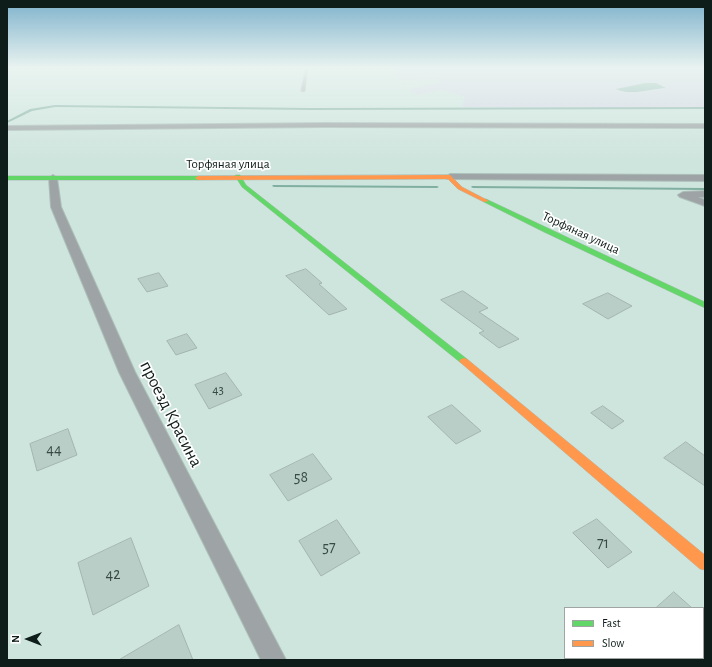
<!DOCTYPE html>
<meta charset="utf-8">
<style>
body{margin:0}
#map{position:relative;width:712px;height:667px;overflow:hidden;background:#cee5dd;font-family:"Alegreya Sans",sans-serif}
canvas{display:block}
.frame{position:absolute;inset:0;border:8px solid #0e1d19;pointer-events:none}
.legend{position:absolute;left:564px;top:607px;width:140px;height:52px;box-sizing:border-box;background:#fff;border:1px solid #9fa5a3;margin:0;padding:5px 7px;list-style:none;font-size:12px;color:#0e1d19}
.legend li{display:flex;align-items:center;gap:8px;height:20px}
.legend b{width:20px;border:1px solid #9fa5a3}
.north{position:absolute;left:8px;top:619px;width:40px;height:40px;-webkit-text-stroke:3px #fff;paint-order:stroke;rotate:270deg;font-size:11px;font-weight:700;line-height:16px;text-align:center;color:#0e1d19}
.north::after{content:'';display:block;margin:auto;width:14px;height:18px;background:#0e1d19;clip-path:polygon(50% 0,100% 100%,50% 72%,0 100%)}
</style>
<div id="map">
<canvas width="712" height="667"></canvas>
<div class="frame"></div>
<ul class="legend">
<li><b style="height:5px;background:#63d668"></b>Fast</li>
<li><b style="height:5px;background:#ff974d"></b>Slow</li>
</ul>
<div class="north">N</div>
</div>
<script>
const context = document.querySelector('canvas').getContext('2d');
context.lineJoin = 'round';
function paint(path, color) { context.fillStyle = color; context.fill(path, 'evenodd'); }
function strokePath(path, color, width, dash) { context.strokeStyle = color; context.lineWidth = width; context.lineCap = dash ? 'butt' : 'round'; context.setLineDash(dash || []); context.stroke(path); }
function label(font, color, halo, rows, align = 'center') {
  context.font = font + ' "Alegreya Sans",sans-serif'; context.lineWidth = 3.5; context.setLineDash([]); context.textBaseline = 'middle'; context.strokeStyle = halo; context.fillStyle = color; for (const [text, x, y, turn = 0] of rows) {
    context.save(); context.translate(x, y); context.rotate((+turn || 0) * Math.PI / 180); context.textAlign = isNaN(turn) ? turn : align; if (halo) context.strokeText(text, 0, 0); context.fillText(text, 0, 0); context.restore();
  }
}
paint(new Path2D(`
 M390,67H705V109L462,107L465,97L441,90L418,95L408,90L441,82L434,79L403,81Z`), '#d5d6e6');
paint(new Path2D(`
 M645,83H656L666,88C649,89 632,96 616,89Z`), '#80afa1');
paint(new Path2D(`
 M55,105L310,108L705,107V109L310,110L55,107L32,111L7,123V121L30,109Z
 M273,185L437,186L439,187L437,188L274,187L272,186Z
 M472,186L705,188V190L473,188L471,187Z`), '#80afa1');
const building = new Path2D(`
 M306,269L322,283L319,284L347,309L329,315L286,276Z
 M159,273L168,286L147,292L138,279Z
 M463,291L488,308L479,312L519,339L499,348L479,333L484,331L441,300Z
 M608,293L632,306L608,319L583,304Z
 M187,334L197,348L176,355L167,341Z
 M226,373L242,395L209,409L195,385Z
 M452,405L481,431L456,444L428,417Z
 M603,406L624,421L612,429L591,413Z
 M68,429L77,455L37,471L30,444Z
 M686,442L705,456V486L664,458Z
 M313,454L332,479L288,501L270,475Z
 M597,519L632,552L608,568L573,533Z
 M337,520L360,553L321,576L299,541Z
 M131,538L149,586L93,615L78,563Z
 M674,592L692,608H656Z
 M179,625L193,660H119Z`);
paint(building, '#b8cec6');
strokePath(building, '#a4b5af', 1);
const lane = new Path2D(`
 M306,67H308L305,91L303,92L301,91Z`);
const street = new Path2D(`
 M324,123L705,124V128L324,127L7,130V126Z
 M450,174L705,175V181L447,179L446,177Z
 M53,175L57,178L61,207L135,372L286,660H261L119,372L51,207L49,178Z
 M705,191V197H698L705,200V206L680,197L678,195L683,192Z`);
const fast = new Path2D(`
 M236,175H240L246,185L467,359L469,361L467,363H461L242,187L235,176Z
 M7,176H198L201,178L198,180H7Z
 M486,199L705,302V308L544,232L484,202L483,201Z`);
const slow = new Path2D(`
 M450,175L462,187L489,201L484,202L458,189L448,179L198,180L195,178L198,176Z
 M464,358L467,359L705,555V570L700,569L461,363L459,361L461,359Z`);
strokePath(lane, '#adbfb9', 1);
strokePath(street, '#adbfb9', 2);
strokePath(fast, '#adbfb9', 1);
strokePath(slow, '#adbfb9', 1);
paint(lane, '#9ea4a5');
paint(street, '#9ea4a5');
paint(fast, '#63d668');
paint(slow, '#ff974d');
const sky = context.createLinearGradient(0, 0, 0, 161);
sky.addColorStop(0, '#7eb2cc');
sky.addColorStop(0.42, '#e9f3f0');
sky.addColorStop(1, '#e9f3f000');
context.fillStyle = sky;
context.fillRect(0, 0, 712, 161);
label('13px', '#0e1d19', '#fff', [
 ["Торфяная улица",228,164],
 ["Торфяная улица",581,233,25]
]);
label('13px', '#394a45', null, [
 ["43",218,390]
]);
label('16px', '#394a45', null, [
 ["44",54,449],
 ["58",301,477],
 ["71",603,543],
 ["57",329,547],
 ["42",113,574]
]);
label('18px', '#0e1d19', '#fff', [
 ["проезд Красина",171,414,63]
]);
</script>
